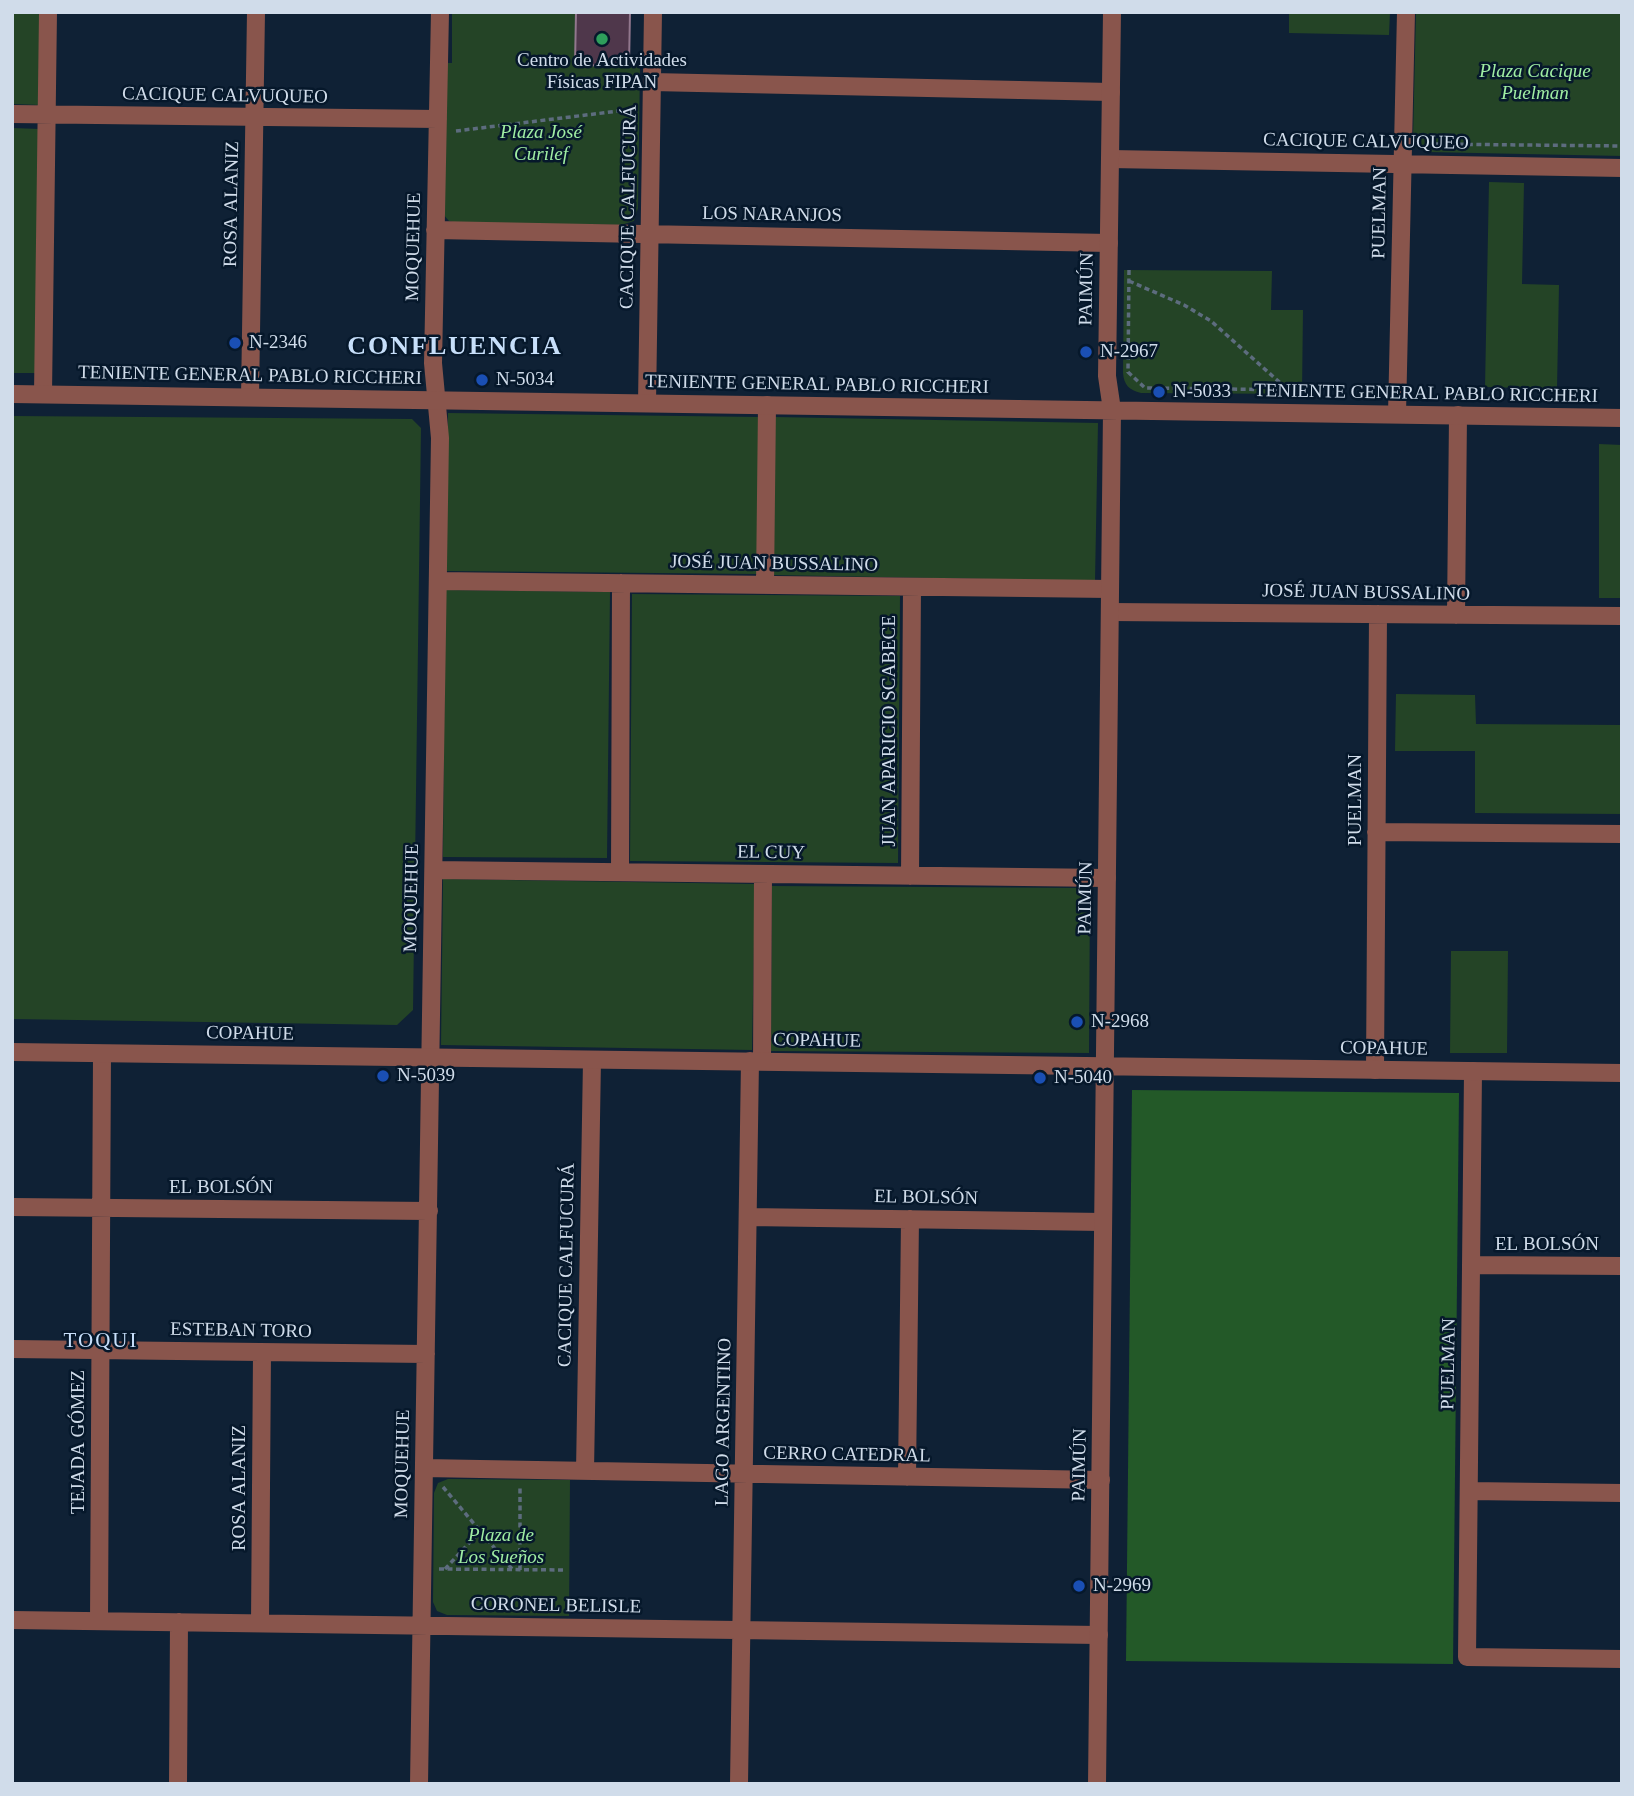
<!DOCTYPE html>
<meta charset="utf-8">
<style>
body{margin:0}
#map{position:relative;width:1634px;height:1796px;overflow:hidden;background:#0f2135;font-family:"Times New Roman",serif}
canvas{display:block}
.frame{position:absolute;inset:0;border:14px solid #d0dcea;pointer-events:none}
</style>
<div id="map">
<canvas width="1634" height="1796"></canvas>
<div class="frame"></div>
</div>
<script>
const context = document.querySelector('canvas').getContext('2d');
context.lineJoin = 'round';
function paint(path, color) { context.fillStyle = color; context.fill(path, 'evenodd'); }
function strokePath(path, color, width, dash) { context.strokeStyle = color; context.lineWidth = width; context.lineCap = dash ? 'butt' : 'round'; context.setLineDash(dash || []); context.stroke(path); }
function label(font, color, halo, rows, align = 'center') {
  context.font = font + ' "Times New Roman",serif'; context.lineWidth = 5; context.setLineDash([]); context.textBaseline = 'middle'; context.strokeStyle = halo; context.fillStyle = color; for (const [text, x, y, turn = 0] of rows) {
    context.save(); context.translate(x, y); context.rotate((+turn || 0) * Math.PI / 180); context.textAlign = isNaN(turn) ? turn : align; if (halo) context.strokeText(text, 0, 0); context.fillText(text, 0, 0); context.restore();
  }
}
paint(new Path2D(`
 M12,12H41L40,105L12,104Z
 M452,12H576L575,65L640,66L638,208L634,221L621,225L458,223L449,221L443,214L444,63H452Z
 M1289,12H1390L1389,35L1289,33Z
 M1416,12H1622V156L1427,152L1416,148L1413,138Z
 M12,128L40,129L35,373H12Z
 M1489,182L1524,183L1522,284L1559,285L1557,389L1485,387Z
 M1124,270L1272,271L1271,310H1303L1302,394L1141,393C1129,390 1124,385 1123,373Z
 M448,413L759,417L757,574L446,571Z
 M12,416L412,419L421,428L413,1010L397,1025L12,1019Z
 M775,417L1098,423L1095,581L772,575Z
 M1599,444L1622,445V598H1599Z
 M445,590L610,592L607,858L443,857Z
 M632,594L900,596L898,863L630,861Z
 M1396,694L1475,695L1476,724L1622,725V814L1475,813V751H1395Z
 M443,879L755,884L752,1050L441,1045Z
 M772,886L1090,888L1089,1053L771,1051Z
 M1451,951H1508L1507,1053H1450Z
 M448,1479L570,1480L569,1616L447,1615L437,1611L433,1602L434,1493L438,1483Z`), '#244426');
paint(new Path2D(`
 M1132,1090L1459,1093L1453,1664L1126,1661Z`), '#235928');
const building = new Path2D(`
 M576,12H630L629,66L575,65Z`);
paint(building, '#4f374b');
strokePath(building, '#92778d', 2);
strokePath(new Path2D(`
 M456,131L635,109
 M1421,134L1431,144L1622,146
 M1129,270L1128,372L1145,388L1302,390
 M1129,281L1184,305L1211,321L1287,389
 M443,1487L513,1570
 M439,1569L566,1570
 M445,1569L480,1531
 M520,1570V1488`), '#5d6c7e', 3.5, [5, 3.5]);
strokePath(new Path2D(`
 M652,82L1111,92
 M12,114L438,119
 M1110,159L1622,168
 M435,230L1109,243
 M43,394L48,12
 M250,397L256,12
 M647,403L653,12
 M1397,414L1406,12
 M438,581L1110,589
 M765,585L767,405
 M1110,612L1622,616
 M1456,615L1458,415
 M1376,832L1622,834
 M434,870L1107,878
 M620,872L621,583
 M910,876L912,587
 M762,1061L763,874
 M1375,1070L1378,614
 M1473,1071L1467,1657L1622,1659
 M12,1207L429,1211
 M748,1217L1103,1222
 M1471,1265L1622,1266
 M12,1349L426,1354
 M424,1468L1101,1480
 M585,1471L592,1060
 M907,1477L910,1219
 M1469,1491L1622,1493
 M12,1620L1099,1635
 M99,1621L102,1054
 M260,1623L262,1352
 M178,1784L179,1622
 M419,1784L440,438L433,363L440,12
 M739,1784L750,1061`), '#89554c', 18);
strokePath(new Path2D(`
 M12,394L1622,418
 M12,1052L1622,1073
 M1097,1784L1112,410L1107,376L1112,12`), '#89554c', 18);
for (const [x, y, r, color] of [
 [602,39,7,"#2e9e5b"],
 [235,343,7,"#1a4fb4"],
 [1086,352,7,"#1a4fb4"],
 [482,380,7,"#1a4fb4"],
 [1159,392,7,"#1a4fb4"],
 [1077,1022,7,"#1a4fb4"],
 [383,1076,7,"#1a4fb4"],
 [1040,1078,7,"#1a4fb4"],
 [1079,1586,7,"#1a4fb4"]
]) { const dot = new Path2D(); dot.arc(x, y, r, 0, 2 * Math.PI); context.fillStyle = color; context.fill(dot); strokePath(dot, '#06182b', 2.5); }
label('19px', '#d0dcea', '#06182b', [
 ["Centro de Actividades",602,61,"center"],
 ["Físicas FIPAN",602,83,"center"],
 ["N-2346",249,343],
 ["N-2967",1100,352],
 ["N-5034",496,380],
 ["N-5033",1173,392],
 ["N-2968",1091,1022],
 ["N-5039",397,1076],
 ["N-5040",1054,1078],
 ["N-2969",1093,1586]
], 'left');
label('italic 19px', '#a0eea3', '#06182b', [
 ["Plaza Cacique",1535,72],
 ["Puelman",1535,94],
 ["Plaza José",541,133],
 ["Curilef",541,155],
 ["Plaza de",501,1536],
 ["Los Sueños",501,1558]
]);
label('19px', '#d0dcea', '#06182b', [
 ["CACIQUE CALVUQUEO",225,96,1],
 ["CACIQUE CALVUQUEO",1366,142,1],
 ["ROSA ALANIZ",232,204,-89],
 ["CACIQUE CALFUCURÁ",629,207,-89],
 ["PUELMAN",1380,213,-89],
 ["LOS NARANJOS",772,215,1],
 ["MOQUEHUE",414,247,-89],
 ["PAIMÚN",1087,289,-89],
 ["TENIENTE GENERAL PABLO RICCHERI",250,376,1],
 ["TENIENTE GENERAL PABLO RICCHERI",817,385,1],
 ["TENIENTE GENERAL PABLO RICCHERI",1426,394,1],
 ["JOSÉ JUAN BUSSALINO",774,564,1],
 ["JOSÉ JUAN BUSSALINO",1366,593,1],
 ["JUAN APARICIO SCABECE",890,731,-90],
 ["PUELMAN",1356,800,-90],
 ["EL CUY",771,853,1],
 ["MOQUEHUE",412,898,-89],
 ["PAIMÚN",1086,898,-89],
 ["COPAHUE",250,1034,1],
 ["COPAHUE",817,1041,1],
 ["COPAHUE",1384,1049,1],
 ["EL BOLSÓN",221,1188],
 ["EL BOLSÓN",926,1198,1],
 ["EL BOLSÓN",1547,1245],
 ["CACIQUE CALFUCURÁ",567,1265,-89],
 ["ESTEBAN TORO",241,1331,1],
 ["PUELMAN",1449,1364,-89],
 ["LAGO ARGENTINO",724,1422,-89],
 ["TEJADA GÓMEZ",79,1442,-90],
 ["CERRO CATEDRAL",847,1455,1],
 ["MOQUEHUE",403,1464,-89],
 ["PAIMÚN",1080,1465,-89],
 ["ROSA ALANIZ",240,1488,-90],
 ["CORONEL BELISLE",556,1606,1]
]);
context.letterSpacing = '2px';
label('21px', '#c7dffa', '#06182b', [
 ["TOQUI",101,1341]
]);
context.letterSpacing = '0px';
context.letterSpacing = '2px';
label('bold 26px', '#c7dffa', '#06182b', [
 ["CONFLUENCIA",455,347]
]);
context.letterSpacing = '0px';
</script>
